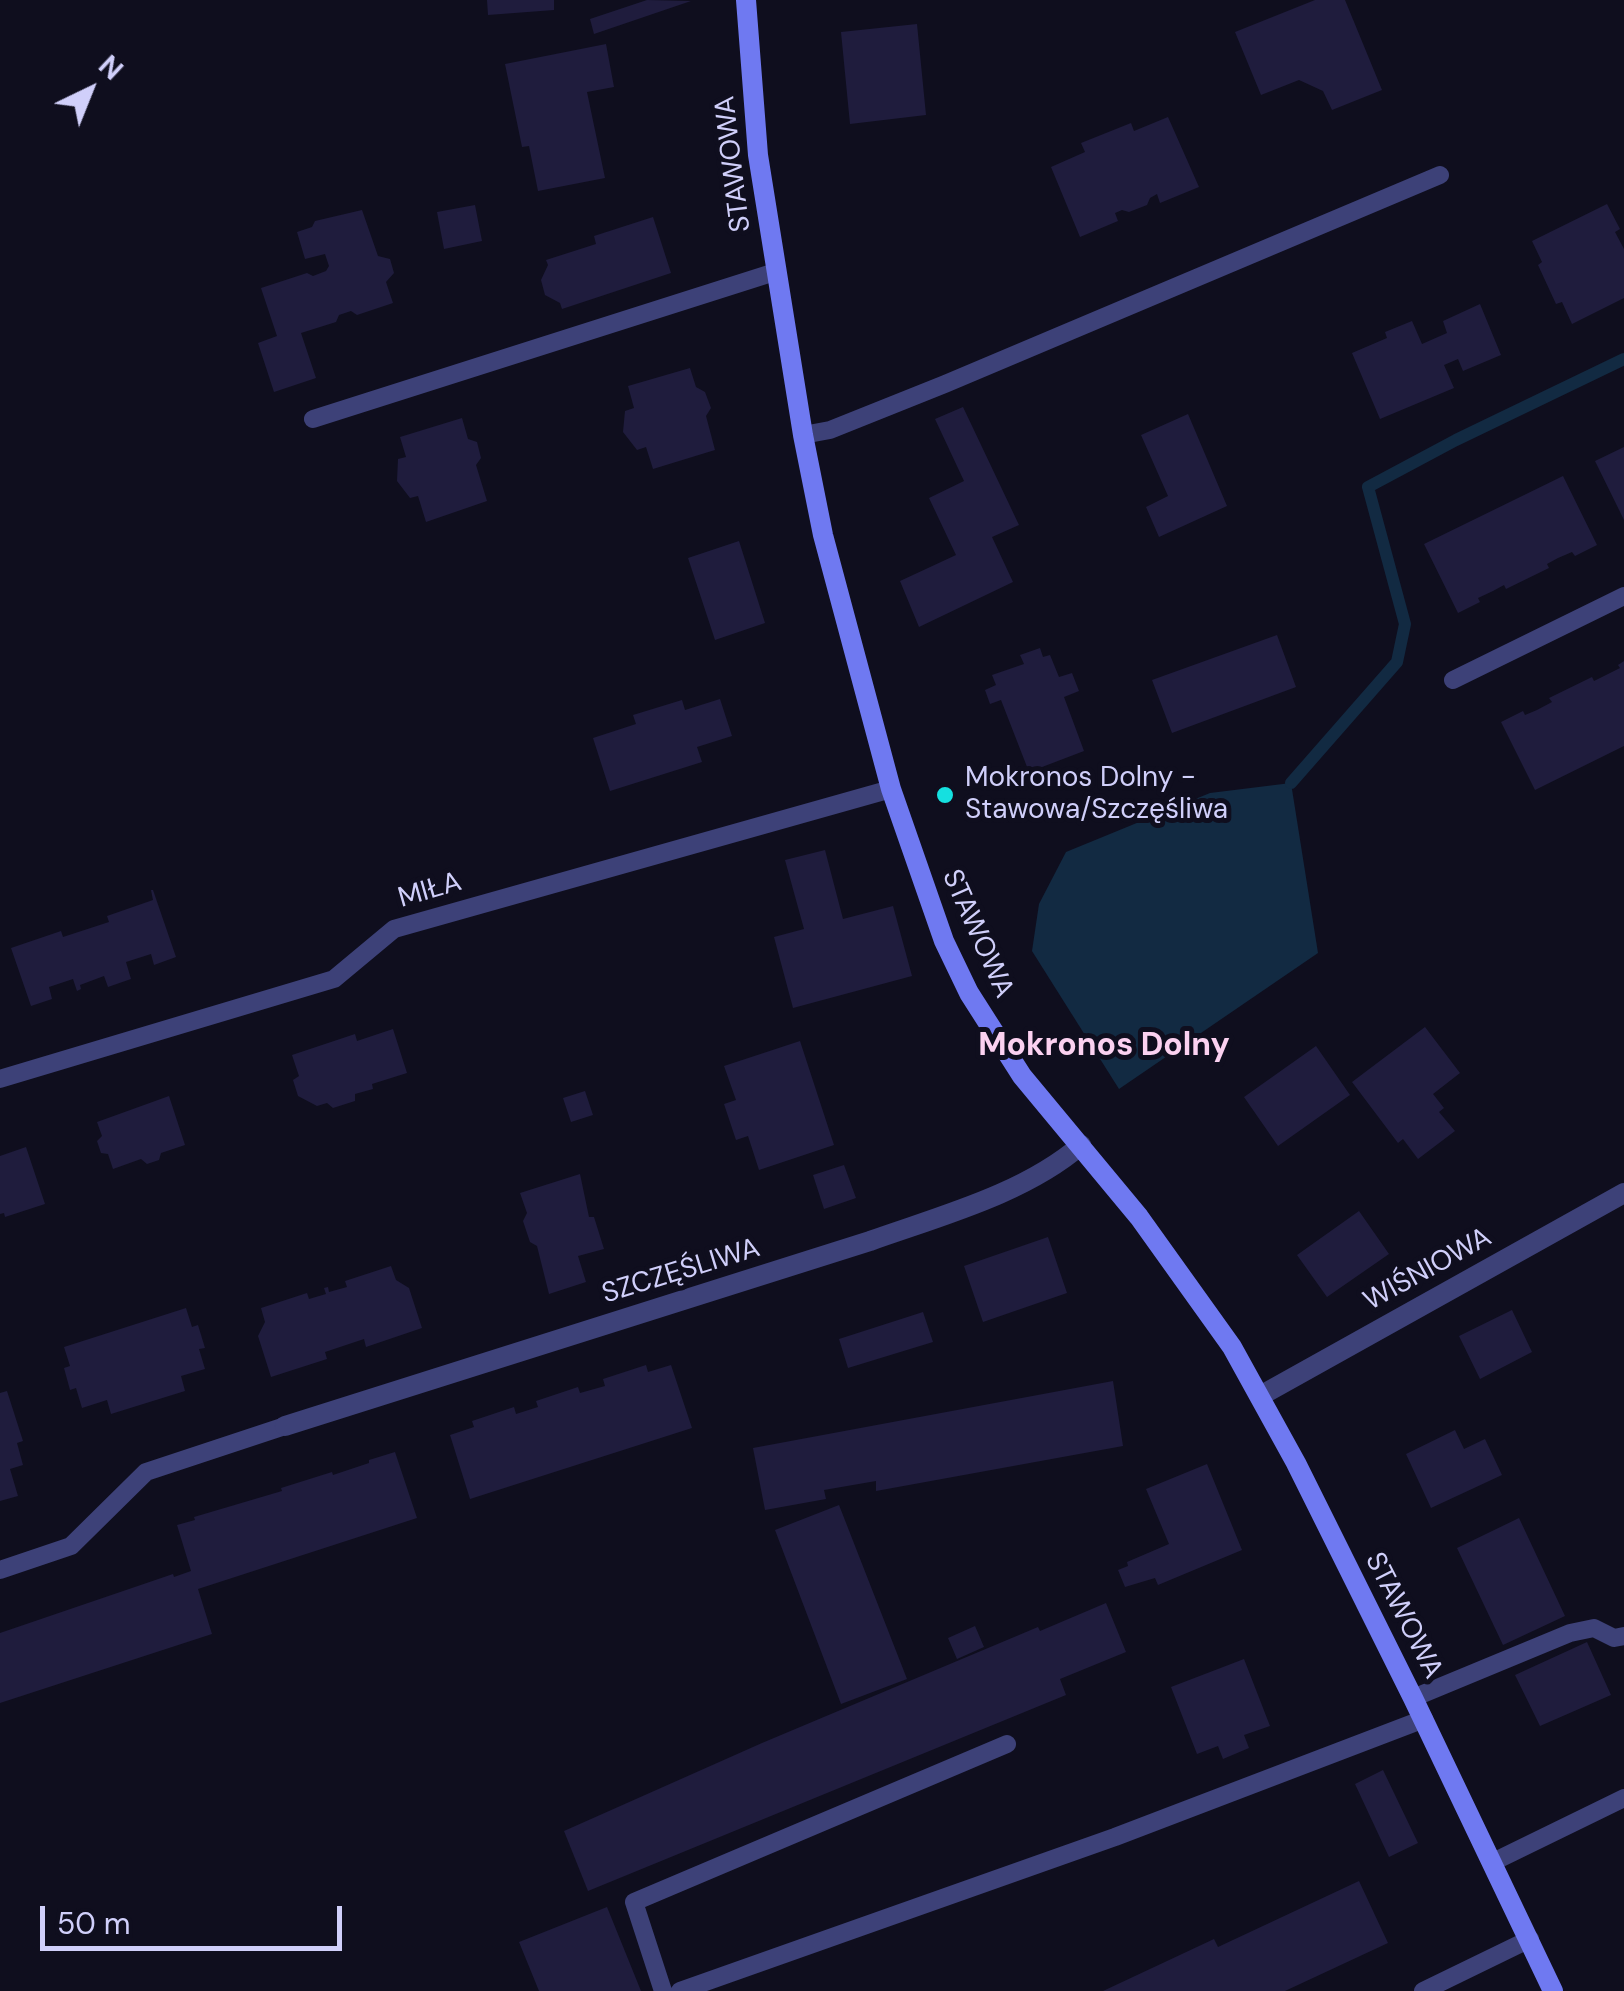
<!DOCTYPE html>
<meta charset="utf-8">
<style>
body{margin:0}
#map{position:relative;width:1624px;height:1991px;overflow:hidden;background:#0f0e1e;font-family:"DM Sans",sans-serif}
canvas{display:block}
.north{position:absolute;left:40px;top:40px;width:100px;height:100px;-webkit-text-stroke:8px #0f0e1e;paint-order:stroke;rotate:43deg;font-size:28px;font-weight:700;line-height:40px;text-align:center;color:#d0cffa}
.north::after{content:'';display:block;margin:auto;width:35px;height:45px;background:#d0cffa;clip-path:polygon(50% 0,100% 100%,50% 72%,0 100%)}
.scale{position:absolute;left:40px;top:1906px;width:302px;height:45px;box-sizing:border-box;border:5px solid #d0cffa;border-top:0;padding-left:12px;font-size:30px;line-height:35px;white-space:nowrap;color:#d0cffa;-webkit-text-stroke:8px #0f0e1e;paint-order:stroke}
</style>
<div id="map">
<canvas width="1624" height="1991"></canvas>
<div class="north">N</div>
<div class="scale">50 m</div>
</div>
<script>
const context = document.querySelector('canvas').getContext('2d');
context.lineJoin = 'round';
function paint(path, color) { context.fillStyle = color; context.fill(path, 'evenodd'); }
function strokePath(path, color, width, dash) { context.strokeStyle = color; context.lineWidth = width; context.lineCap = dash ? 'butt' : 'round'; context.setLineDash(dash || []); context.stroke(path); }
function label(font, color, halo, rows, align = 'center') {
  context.font = font + ' "DM Sans",sans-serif'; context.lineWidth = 10; context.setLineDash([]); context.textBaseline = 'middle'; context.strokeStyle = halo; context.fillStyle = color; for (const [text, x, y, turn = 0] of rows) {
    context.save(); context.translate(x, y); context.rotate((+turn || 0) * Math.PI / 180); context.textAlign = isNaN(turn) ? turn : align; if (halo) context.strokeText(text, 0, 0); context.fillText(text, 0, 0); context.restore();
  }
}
paint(new Path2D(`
 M1291,783L1318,953L1119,1089L1032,951L1039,904L1066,852L1210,793Z`), '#122a42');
strokePath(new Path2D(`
 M1291,783L1397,662L1405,624L1368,487L1456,440L1624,359`), '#122a42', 12);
paint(new Path2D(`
 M487,0H554V10L488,15Z
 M647,0L691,1L594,34L590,19Z
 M1315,0H1345L1382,90L1332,110L1323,91L1299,80L1261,95L1235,32Z
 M917,24L926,115L850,124L841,32Z
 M606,44L614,87L587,92L605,178L538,191L529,146L522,147L505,64Z
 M1168,117L1199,187L1160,203L1157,194L1150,198L1147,205L1129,212L1122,210L1115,213L1118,221L1080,237L1051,167L1085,152L1081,143L1131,123L1134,131Z
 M1607,204L1620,229L1615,232L1624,249V298L1572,324L1562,302L1556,304L1538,265L1542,262L1532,241Z
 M475,205L482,241L444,249L437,212Z
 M362,210L378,256L390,259L394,273L386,282L393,303L357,315L351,311L339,315L336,322L301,333L316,378L274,392L258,343L277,336L261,288L307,273L313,276L326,271L329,266L325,254L305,259L297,232L312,227L315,221Z
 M653,217L671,273L562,309L560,303L545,295L541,280L548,265L546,260L596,244L594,236Z
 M1480,304L1501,355L1463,371L1458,359L1444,365L1454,388L1380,419L1352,353L1387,338L1385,332L1412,321L1422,344L1447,333L1443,321Z
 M690,368L696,387L705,392L711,408L706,416L715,450L653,469L646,447L637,450L623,432L625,411L634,408L628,386Z
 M963,407L1019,525L992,537L1013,582L919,627L900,581L956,555L929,498L964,481L935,419Z
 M1188,414L1227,506L1159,537L1146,507L1168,496L1141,435Z
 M462,418L468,439L477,442L481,458L476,465L487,501L426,522L418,496L410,498L397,481L398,459L406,457L400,437Z
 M1624,447V520L1595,461Z
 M1563,476L1597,545L1575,556L1572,552L1558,558L1547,564L1549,568L1506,589L1504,585L1493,591L1478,598L1480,602L1458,613L1424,544Z
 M739,541L765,623L715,640L688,558Z
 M1277,635L1296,687L1172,733L1152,680Z
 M1040,648L1043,657L1050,655L1059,677L1072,673L1079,691L1064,697L1084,751L1029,772L1001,700L990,704L985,690L996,685L992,675L1024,664L1020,655Z
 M1624,661V746L1535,790L1501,722L1523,711L1525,715L1537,710L1552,702L1549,698L1592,677L1594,681L1620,668L1618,665Z
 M720,699L732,736L697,747L702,762L610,791L593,738L636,724L633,715L682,700L685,710Z
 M825,850L843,919L893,906L912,976L793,1008L774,937L804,929L785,860Z
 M151,890H153L176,957L154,965L151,954L126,962L131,979L108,987L104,976L80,985L81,989L77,991L73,979L49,987L52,999L31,1006L11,948L61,931L63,937L109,922L107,916L153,900Z
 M1425,1027L1460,1073L1433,1094L1444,1108L1439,1112L1455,1131L1418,1159L1403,1139L1398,1143L1352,1082Z
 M393,1029L407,1073L372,1084L373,1089L355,1094V1101L333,1108L327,1103L317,1106L298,1096L293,1080L299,1076L292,1055L355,1034L357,1041Z
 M800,1041L834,1145L759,1170L748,1136L736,1140L724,1104L736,1100L724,1066Z
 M1316,1046L1350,1095L1278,1146L1244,1097Z
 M585,1091L593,1115L571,1122L563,1098Z
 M169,1096L185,1145L161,1153L159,1160L147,1164L141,1159L113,1169L108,1154L101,1153L97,1141L102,1136L97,1122Z
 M26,1147L45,1204L5,1217L4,1213L0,1214V1156Z
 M844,1165L856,1198L824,1209L813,1175Z
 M580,1174L589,1217H594L604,1249L578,1256L586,1282L549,1294L537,1246L530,1242L523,1221L527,1213L520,1193Z
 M1359,1211L1389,1254L1327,1297L1297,1255Z
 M1048,1237L1067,1293L983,1322L964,1266Z
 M391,1266L396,1280L409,1288L422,1328L366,1347L364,1339L325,1352L327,1359L271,1377L258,1336L265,1322L261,1308L307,1293L309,1299L326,1294L324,1288L328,1287L329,1292L347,1287L345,1281Z
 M186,1308L192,1327L198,1325L205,1348L199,1349L205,1369L181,1376L185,1391L111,1414L107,1400L82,1408L76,1388L70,1390L64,1368L70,1366L64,1347Z
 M1512,1310L1532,1352L1480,1379L1459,1336Z
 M923,1312L933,1342L848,1368L839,1339Z
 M646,1365L648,1372L671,1365L692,1428L470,1499L450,1435L474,1427L472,1421L514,1407L516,1414L538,1407L536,1401L578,1387L580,1393L605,1386L603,1379Z
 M1113,1381L1123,1446L876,1491V1481L824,1490L826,1499L765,1510L753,1448Z
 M7,1391L23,1441L17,1443L23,1465L10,1469L18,1496L0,1501V1393Z
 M1455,1430L1464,1449L1485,1439L1502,1475L1431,1508L1406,1454Z
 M395,1452L417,1518L198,1589L212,1634L0,1703V1633L173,1574L174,1577L191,1571L177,1525L195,1520L194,1517L282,1491L281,1488L332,1472L333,1475L369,1463V1460Z
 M1207,1464L1242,1550L1158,1585L1155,1578L1125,1587L1118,1570L1128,1566L1127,1562L1169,1544L1146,1489Z
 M839,1505L907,1679L841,1704L775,1530Z
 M1519,1518L1565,1616L1503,1645L1457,1548Z
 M1106,1603L1126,1652L1060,1679L1066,1695L588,1891L564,1831L762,1743L1038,1627L1040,1631Z
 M975,1626L984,1647L957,1659L948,1638Z
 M1587,1642L1611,1695L1540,1726L1515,1675Z
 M1244,1659L1270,1726L1244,1735L1249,1748L1223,1759L1218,1746L1197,1754L1171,1687Z
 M1383,1770L1418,1843L1389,1857L1355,1784Z
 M1359,1881L1388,1943L1285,1991H1103L1214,1939L1218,1947Z
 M607,1907L641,1991H539L519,1942Z`), '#1f1c3d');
strokePath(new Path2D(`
 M313,419L775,272
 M803,435L830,430L945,384L1440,175
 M1453,680L1624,596
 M0,1079L334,979L394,929L891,789
 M0,1570L71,1546L146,1472L285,1426
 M1413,1698L1570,1633L1594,1628L1614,1638L1624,1636
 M1493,1862L1624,1798
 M663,1991L634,1902L1007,1744
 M680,1991L1115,1837L1424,1719
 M1423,1991L1530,1939`), '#3d4178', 18);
strokePath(new Path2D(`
 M1260,1396L1624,1193
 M285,1426L870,1241C940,1216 1024,1194 1081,1145`), '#3d4178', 20);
strokePath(new Path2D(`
 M746,0L758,155L803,435L823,535L891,789L944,941L969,993L1022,1076L1139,1217L1232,1347L1296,1463L1413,1698L1553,1991`), '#6f79f1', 20);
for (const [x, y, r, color] of [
 [945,795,10,"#15e0e0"]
]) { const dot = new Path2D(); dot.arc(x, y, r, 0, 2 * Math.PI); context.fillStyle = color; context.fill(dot); strokePath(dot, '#0f0e1e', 4); }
label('28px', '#d0cffa', '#0f0e1e', [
 ["STAWOWA",734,164,-97],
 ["MIŁA",430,891,-16],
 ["STAWOWA",977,934,66],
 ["WIŚNIOWA",1428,1270,-29],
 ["SZCZĘŚLIWA",681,1272,-17],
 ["STAWOWA",1403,1616,63]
]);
label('28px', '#d0cffa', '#0f0e1e', [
 ["Mokronos Dolny -",965,779],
 ["Stawowa/Szczęśliwa",965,811]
], 'left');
label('bold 32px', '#fbd1f0', '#0f0e1e', [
 ["Mokronos Dolny",1104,1047]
]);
</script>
